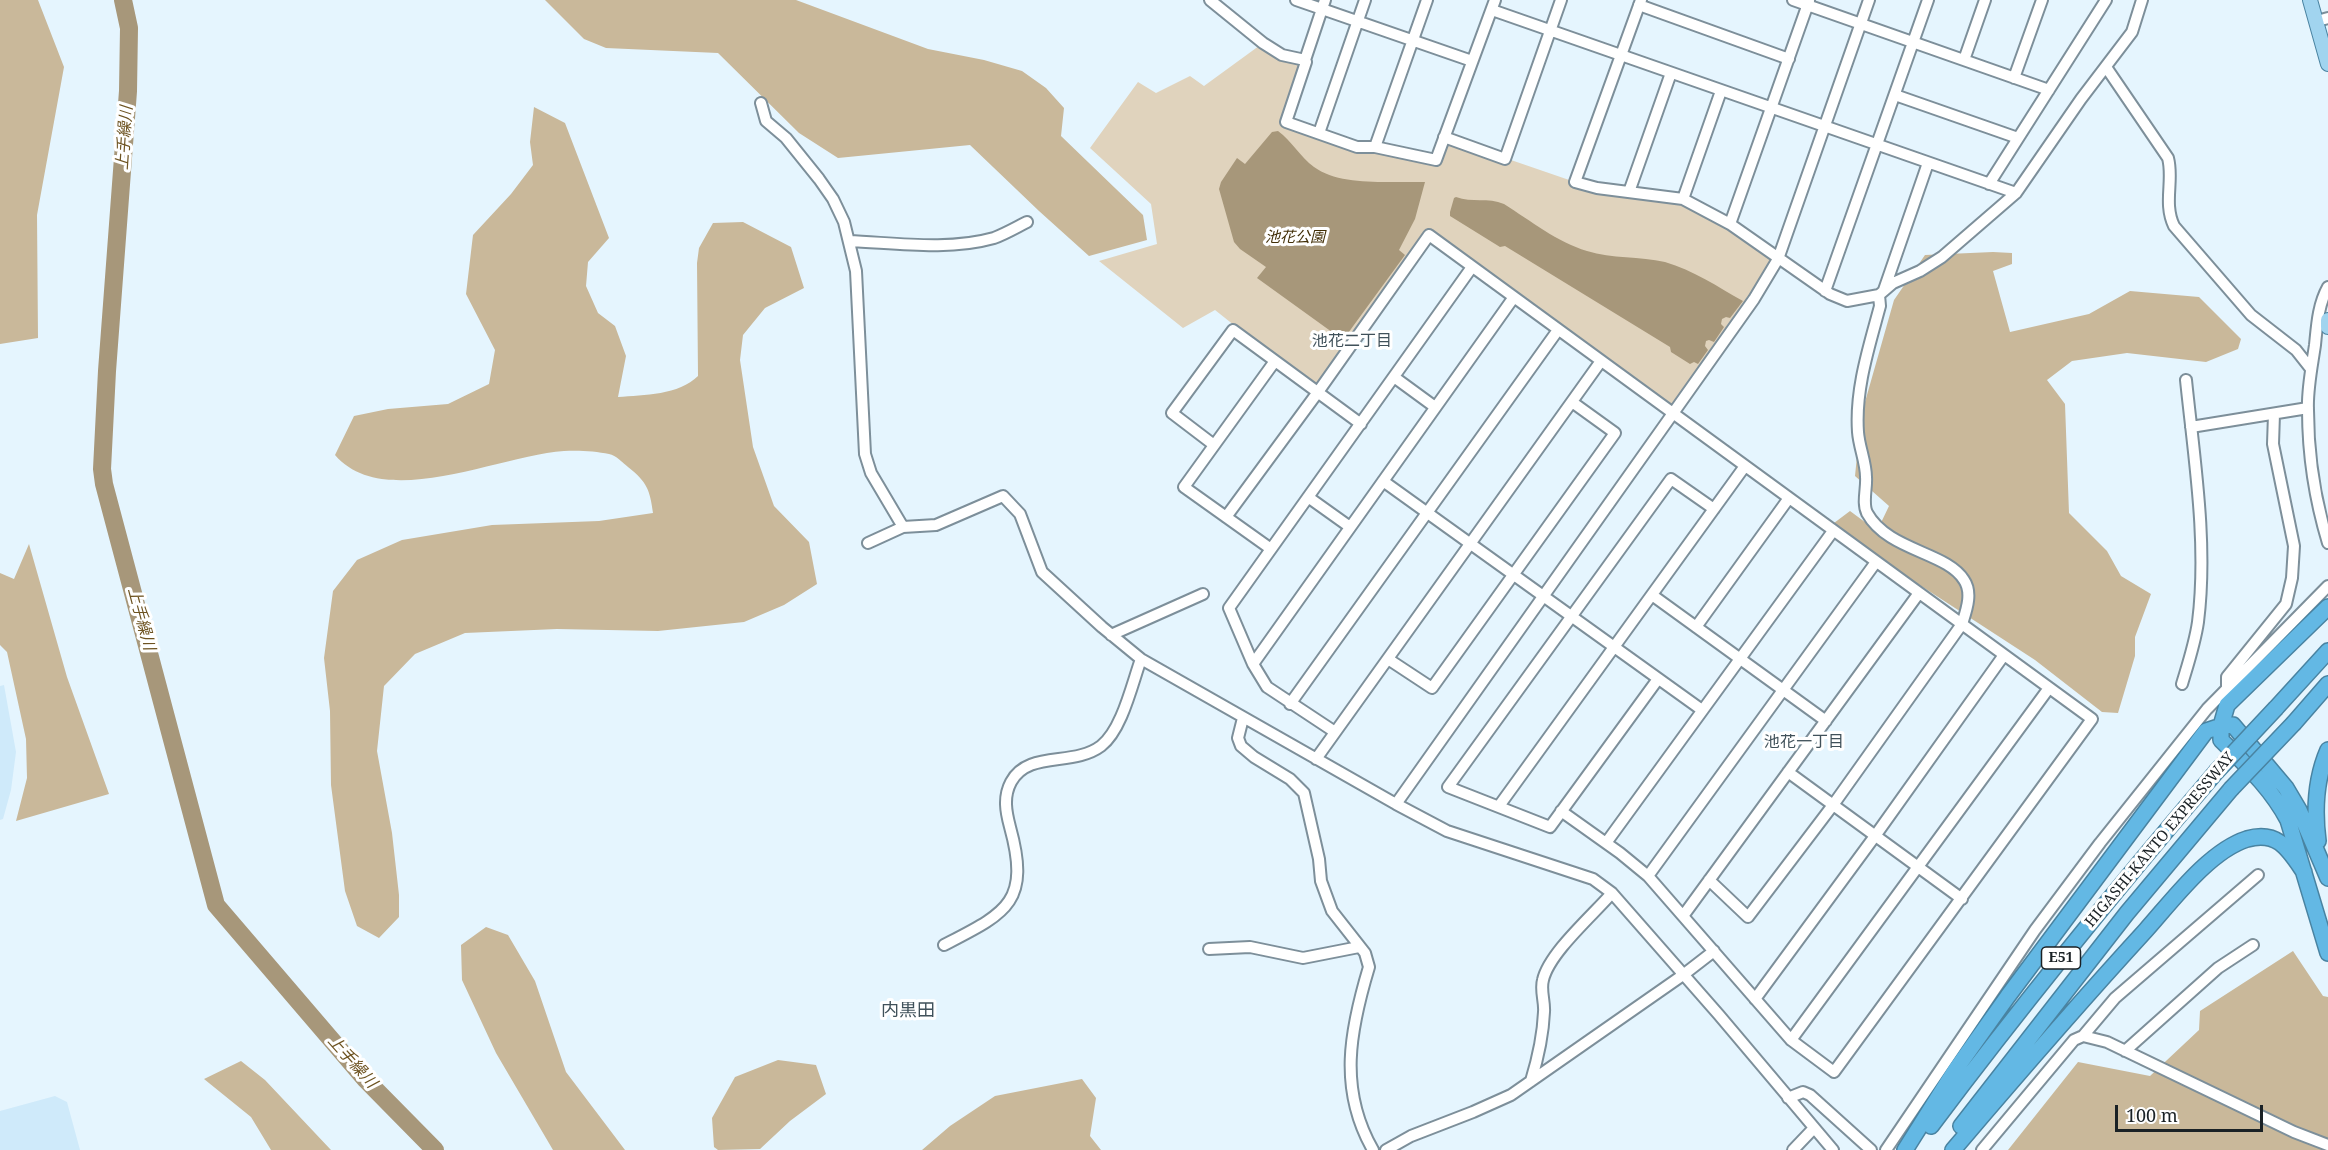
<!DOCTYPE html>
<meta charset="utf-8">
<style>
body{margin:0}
#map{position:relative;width:2328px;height:1150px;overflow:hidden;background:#e5f5fe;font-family:"Noto Serif",serif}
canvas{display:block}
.scale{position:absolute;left:2115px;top:1105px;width:148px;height:27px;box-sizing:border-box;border:3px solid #1a2125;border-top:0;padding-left:8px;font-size:18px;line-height:21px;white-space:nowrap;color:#1a2125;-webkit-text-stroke:4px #fff;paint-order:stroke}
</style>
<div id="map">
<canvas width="2328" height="1150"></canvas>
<div class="scale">100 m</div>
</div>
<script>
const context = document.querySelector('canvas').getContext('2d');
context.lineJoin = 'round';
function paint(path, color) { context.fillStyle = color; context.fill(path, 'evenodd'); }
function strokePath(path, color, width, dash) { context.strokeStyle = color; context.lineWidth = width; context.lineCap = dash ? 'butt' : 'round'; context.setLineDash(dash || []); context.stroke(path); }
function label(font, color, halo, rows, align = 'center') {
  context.font = font + ' "Noto Serif","Noto Sans JP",serif'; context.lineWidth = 6; context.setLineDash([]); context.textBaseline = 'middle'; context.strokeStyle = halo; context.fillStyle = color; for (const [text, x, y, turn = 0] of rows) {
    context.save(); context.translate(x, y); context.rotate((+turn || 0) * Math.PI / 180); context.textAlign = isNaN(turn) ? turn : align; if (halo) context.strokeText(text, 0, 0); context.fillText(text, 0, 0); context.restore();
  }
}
paint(new Path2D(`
 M4,685L16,752L11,790L3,819L0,820V686Z
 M55,1096L67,1102L80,1150H0V1111Z`), '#cfeafa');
paint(new Path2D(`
 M1263,43L1306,62L1288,116L1319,133L1435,160L1444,137L1575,182L1683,199L1778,259L1673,414L1429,235L1318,392L1215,310L1183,328L1099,261L1157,244L1151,204L1090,148L1138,82L1156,93L1190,76L1204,86Z`), '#e0d3bd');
paint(new Path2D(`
 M0,0H38L64,67L37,215L38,338L0,344Z
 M545,0H796L928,49L984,60L1022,71L1046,88L1064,108L1061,136L1143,215L1147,240L1089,256L1039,211L970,145L838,158L799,133L718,53L606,48L584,39Z
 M534,107L565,123L609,238L588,262L586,286L598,313L615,326L626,356L618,397C644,395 679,395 698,376L697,263L699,248L713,223L743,222L791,247L804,288L765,308L743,335L740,360L753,447L774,506L809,542L817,584L784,605L744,622L658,631L557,629L465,633L415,654L384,686L377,751L392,833L399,895V917L379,938L357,926L345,891L331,785L330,711L324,658L333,591L357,560L402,540L492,525L599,521L653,513C650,490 647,482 628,467C623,463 616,455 609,454C596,451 577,450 564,451C500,455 384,512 335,455L354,416L388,409L448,404L489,384L495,350L466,294L473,235L511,194L533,165L530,142Z
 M1993,252L2012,253V264L1993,271L2010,332L2089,314L2130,291L2199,297L2241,339L2238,349L2206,362L2127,353L2072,361L2047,380L2065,404L2069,513L2107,551L2121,576L2151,594L2135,637V656L2118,713L2102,712L2035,660L1915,582L1834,523L1850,511L1877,531L1889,506L1855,476L1861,416L1894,300L1925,255Z
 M29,544L67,677L109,794L16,821L27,778L26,739L7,652L0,645V573L14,579Z
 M486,927L508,935L535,981L566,1072L625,1150H553L496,1053L462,980L461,945Z
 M2293,951L2323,996L2328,997V1150H2008L2078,1062L2150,1076L2199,1030L2200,1011Z
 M778,1060L816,1065L826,1094L790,1121L760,1149L718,1150L714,1147L712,1118L735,1077Z
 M241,1061L265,1080L331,1150H271L251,1117L204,1079Z
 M1082,1079L1096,1098L1090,1136L1101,1150H922L950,1126L995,1096Z`), '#c9b89a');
paint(new Path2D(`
 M1278,131C1292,141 1300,157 1314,167C1341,187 1393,181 1425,182L1415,219L1399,250L1405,255L1343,340L1257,278L1266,267L1240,249L1234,242L1219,189L1221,182L1237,158L1245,164L1272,132Z
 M1456,197C1472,203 1488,197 1504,204C1531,221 1557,242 1587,251C1612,259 1640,256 1665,262C1693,270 1718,287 1743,301L1730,318L1726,317L1722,319L1721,324L1724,327L1714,342L1709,340L1706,341L1705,346L1708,350L1698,364L1694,362L1690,364L1671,352L1670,347L1505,246L1500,247L1450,216V212L1454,198Z`), '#a7977a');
strokePath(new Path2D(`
 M123,0L129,28L128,91L107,371L102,469L104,484L216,905L365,1079L435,1150`), '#a7977a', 18);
const minor = new Path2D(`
 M1210,0L1263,43L1282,55L1305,60
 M1296,0L1472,61
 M1325,0L1305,60L1306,62L1286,122L1357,147H1375L1436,160L1495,0
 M1641,0L1575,182L1597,188L1683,199L1730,224L1830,294L1847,301L1879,295L1893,283L1920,271L1942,257L2016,193L2081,99L2132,32L2142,0
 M1793,0L2049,90
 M1639,5L1789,59
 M1492,10L2016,193
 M2317,21L2328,18
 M1964,60L1985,0
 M2106,67L2168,158C2174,180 2163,203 2174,226L2251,315L2296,350L2311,369
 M2014,78L2042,0
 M1895,95L2018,138
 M761,103L766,121L786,138L819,179L833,199L844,222L856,271L865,454L871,473L903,527
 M1319,133L1365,0
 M1444,137L1505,159L1561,0
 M1375,147L1427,0
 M1989,184L2106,0
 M1629,192L1671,73
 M1683,199L1721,91
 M1730,224L1809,1
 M849,241C896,243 948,251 994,238C1005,234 1017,227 1027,222
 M2328,287C2318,305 2317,325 2315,345C2312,366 2307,389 2308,410C2308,454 2315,500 2328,543
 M1884,290L1928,163
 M1825,291L1928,0
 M1394,377L1435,407
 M2191,427L2308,408
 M1214,445L1172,413L1233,330L1361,424
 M1383,481L1702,710
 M1308,497L1350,527
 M1226,517L1318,392L1429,235L2092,719L1834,1072L1791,1040L1648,876L1620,853L1561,811
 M868,543L903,527L936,525L1003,496L1020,514L1042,572L1102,627L1141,659L1396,804L1447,831L1593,879L1612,893L1719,1015L1833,1150
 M1271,549L1184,487L1275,361
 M1652,595L1826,721
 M1696,627L1789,498
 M1111,635L1203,594
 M1388,659L1432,688L1615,433L1572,402
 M1253,664L1514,297
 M1658,679L1550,827L1448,787L1671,479L1714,509
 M2182,684C2188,664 2195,643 2198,622C2208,543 2194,458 2186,380
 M2227,689V677L2286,604L2292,578L2294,546L2273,444L2274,414
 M1290,704L1558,330
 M1243,718L1238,738L1241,746L1254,757L1290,779L1304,793L1319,859L1321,881L1332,911L1365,953L1369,967C1350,1030 1338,1089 1373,1150
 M1335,732L1267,687L1253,664L1229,608L1472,267
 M1316,759L1601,361
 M1788,772L1962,899
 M1396,804L1754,299L1778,259L1869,0
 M1499,806L1745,466
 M1606,843L1833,531
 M1648,876L1876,562
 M1709,880L1748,917L1833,805L1962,624C1966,611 1973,593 1964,580C1947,552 1888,551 1867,513C1862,503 1867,488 1866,477C1866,462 1859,447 1858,432C1855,389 1869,347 1880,306L1879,295
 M1683,916L1919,593
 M944,945C1006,913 1031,903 1010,827C1006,812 1003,797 1011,782C1028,750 1073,767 1101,746C1122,730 1132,684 1141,659
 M1209,949L1250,947L1303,958L1359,947
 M1755,999L1875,836L2004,655
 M2083,1036L2115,998L2258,875
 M1791,1040L2049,688
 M2125,1051L2218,968L2253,945
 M1531,1081C1538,1058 1543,1036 1544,1012C1545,1002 1540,990 1543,980C1549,953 1593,915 1612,893
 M1788,1098L1803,1092L1810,1095L1871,1150
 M1386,1150L1411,1136L1473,1112L1511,1095L1683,975L1714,951
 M1793,1150L1814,1128
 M1886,1150L2035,930L2100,843L2207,709L2328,586
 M1982,1150L2074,1040L2083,1036L2107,1042L2294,1132L2328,1145`);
const major = new Path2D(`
 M2310,0L2328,64
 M2328,320V327`);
const highway = new Path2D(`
 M2328,607L2227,705L2221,726V740C2246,765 2271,788 2288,820L2328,953
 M2276,708L2328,651
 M2294,723L2328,684
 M2318,841C2314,810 2315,780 2328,750
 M1931,1126C2022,1005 2117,888 2216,772
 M1961,1126L2127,913L2231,789
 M1905,1150L1956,1069L2008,996L2206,731L2221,726L2233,725L2286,788L2299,810L2328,878
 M1953,1150C2016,1076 2080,1002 2146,930C2172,901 2209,851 2247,839C2278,830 2289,850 2304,872`);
strokePath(minor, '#7d8f9a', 14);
strokePath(major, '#4983a1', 16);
strokePath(highway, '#4983a1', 18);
strokePath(minor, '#fff', 10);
strokePath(major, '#a1d4ef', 14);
strokePath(highway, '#63b8e4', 15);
const highwayBridge = new Path2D(`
 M2216,772L2276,708
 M2231,789L2294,723`);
strokePath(highwayBridge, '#4983a1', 18, []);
strokePath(highwayBridge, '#63b8e4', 15);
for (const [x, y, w] of [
 [2061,958,39]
]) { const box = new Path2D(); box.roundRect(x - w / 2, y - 11, w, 22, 4.5); context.fillStyle = '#fff'; context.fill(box); strokePath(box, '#1a2125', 1.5); }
label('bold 14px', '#1a2125', null, [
 ["E51",2061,958]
]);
label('italic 15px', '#412e06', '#fff', [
 ["池花公園",1295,238]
]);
label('15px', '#1a2125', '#fff', [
 ["HIGASHI-KANTO EXPRESSWAY",2160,840,-50]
]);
label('italic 16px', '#6d5321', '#fff', [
 ["上手繰川",125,138,-86],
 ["上手繰川",141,619,75],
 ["上手繰川",352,1062,48]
]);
label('16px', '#40515a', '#fff', [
 ["池花二丁目",1352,341],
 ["池花一丁目",1804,742]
]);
label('18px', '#40515a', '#fff', [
 ["内黒田",908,1011]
]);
</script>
